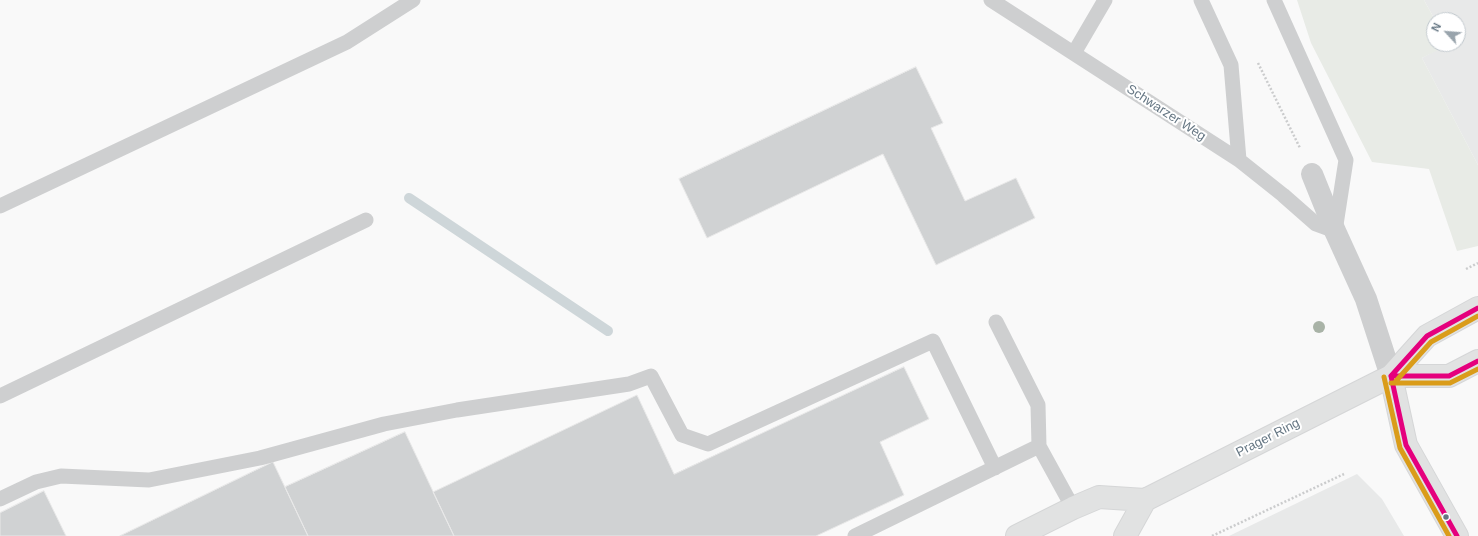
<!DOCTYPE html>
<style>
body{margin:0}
#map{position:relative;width:1478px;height:536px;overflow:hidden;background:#f9f9f9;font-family:Helvetica,sans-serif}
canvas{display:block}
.north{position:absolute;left:1426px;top:12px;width:40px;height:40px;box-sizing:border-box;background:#fff;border:1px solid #c1c8cd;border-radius:50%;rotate:296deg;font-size:11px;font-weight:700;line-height:16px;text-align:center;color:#657683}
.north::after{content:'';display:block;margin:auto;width:14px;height:18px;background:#99a4ac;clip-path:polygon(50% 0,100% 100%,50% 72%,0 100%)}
</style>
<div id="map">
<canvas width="1478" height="536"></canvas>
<div class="north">N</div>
</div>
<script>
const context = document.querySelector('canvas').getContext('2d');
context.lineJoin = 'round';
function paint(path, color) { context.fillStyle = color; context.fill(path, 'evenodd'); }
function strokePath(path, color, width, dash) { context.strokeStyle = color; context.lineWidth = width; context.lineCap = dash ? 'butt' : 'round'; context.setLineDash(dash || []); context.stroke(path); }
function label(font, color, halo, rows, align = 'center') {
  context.font = font + ' Helvetica,sans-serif'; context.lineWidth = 4; context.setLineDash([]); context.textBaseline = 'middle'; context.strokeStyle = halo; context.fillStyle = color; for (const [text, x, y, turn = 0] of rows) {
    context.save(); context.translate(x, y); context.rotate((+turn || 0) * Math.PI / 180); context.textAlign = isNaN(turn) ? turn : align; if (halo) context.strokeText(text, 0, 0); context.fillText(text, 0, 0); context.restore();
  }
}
paint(new Path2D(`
 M1424,0H1478V165L1422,58L1447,44H1458V20H1435Z
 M1357,474L1382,499L1404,536H1229Z`), '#e8e9e9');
paint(new Path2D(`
 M1297,0H1424L1435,20L1434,44L1448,45L1422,58L1478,165V246L1457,251L1429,169L1372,162L1311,43Z`), '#e8ebe6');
strokePath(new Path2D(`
 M409,198L608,331`), '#ced6d9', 10);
const building = new Path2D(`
 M916,67L943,123L931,128L965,201L1016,178L1035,218L936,265L883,154L707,238L679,179Z
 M904,367L929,419L880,442L904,495L816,536H454L433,492L637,395L674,474Z
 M405,432L454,536H308L285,487Z
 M273,462L308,536H120Z
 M44,491L66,536H0V513Z`);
paint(building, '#d0d2d3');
strokePath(building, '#e8e8e8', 1);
const secondary = new Path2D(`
 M1391,376L1406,445L1457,536`);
const primary = new Path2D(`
 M1391,376H1449L1478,361
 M1017,536L1073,508L1099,497L1145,500L1391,376L1427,336L1478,308
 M1125,536L1145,500`);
strokePath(secondary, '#d5d6d7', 24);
strokePath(primary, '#d5d6d7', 24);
strokePath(new Path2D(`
 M1258,63L1300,148
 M1466,269L1478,263
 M1212,536L1344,474`), '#cbcccd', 2.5, [2, 2]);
strokePath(new Path2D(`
 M991,0L1239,160L1283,195L1316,224L1335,231L1346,160L1274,0
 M1201,0L1231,65L1239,160
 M1074,53L1105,0
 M0,206L347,42L413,0
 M996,322L1038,405L1039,446
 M0,396L366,220
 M0,499L36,482L61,476L149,480L260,458L384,424L457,410L629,384L651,376L682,435L708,444L933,341L995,468
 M855,536L1039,446L1073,508`), '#cecfd0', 15);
strokePath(new Path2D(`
 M1312,174L1335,231L1366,299L1391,376`), '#cecfd0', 22);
strokePath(secondary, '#e1e2e2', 22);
strokePath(primary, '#e1e2e2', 22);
strokePath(new Path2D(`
 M1391,376L1406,445L1457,536
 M1391,376L1427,336L1478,308
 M1391,376H1449L1478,361`), '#e5007d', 5);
strokePath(new Path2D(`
 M1384,377L1400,448L1449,536
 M1396,381L1431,342L1478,316
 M1391,383H1450L1478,369`), '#da9c1a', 5);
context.fillStyle = '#a9b3a7';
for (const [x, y] of [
 [1319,327]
]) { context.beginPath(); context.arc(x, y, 6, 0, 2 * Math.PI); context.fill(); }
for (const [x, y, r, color] of [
 [1446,517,3.5,"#657683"]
]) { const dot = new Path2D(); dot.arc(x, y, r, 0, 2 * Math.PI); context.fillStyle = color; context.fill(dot); strokePath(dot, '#fff', 1.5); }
label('13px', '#657683', '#fff', [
 ["Schwarzer Weg",1166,113,33],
 ["Prager Ring",1268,438,-27]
]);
</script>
